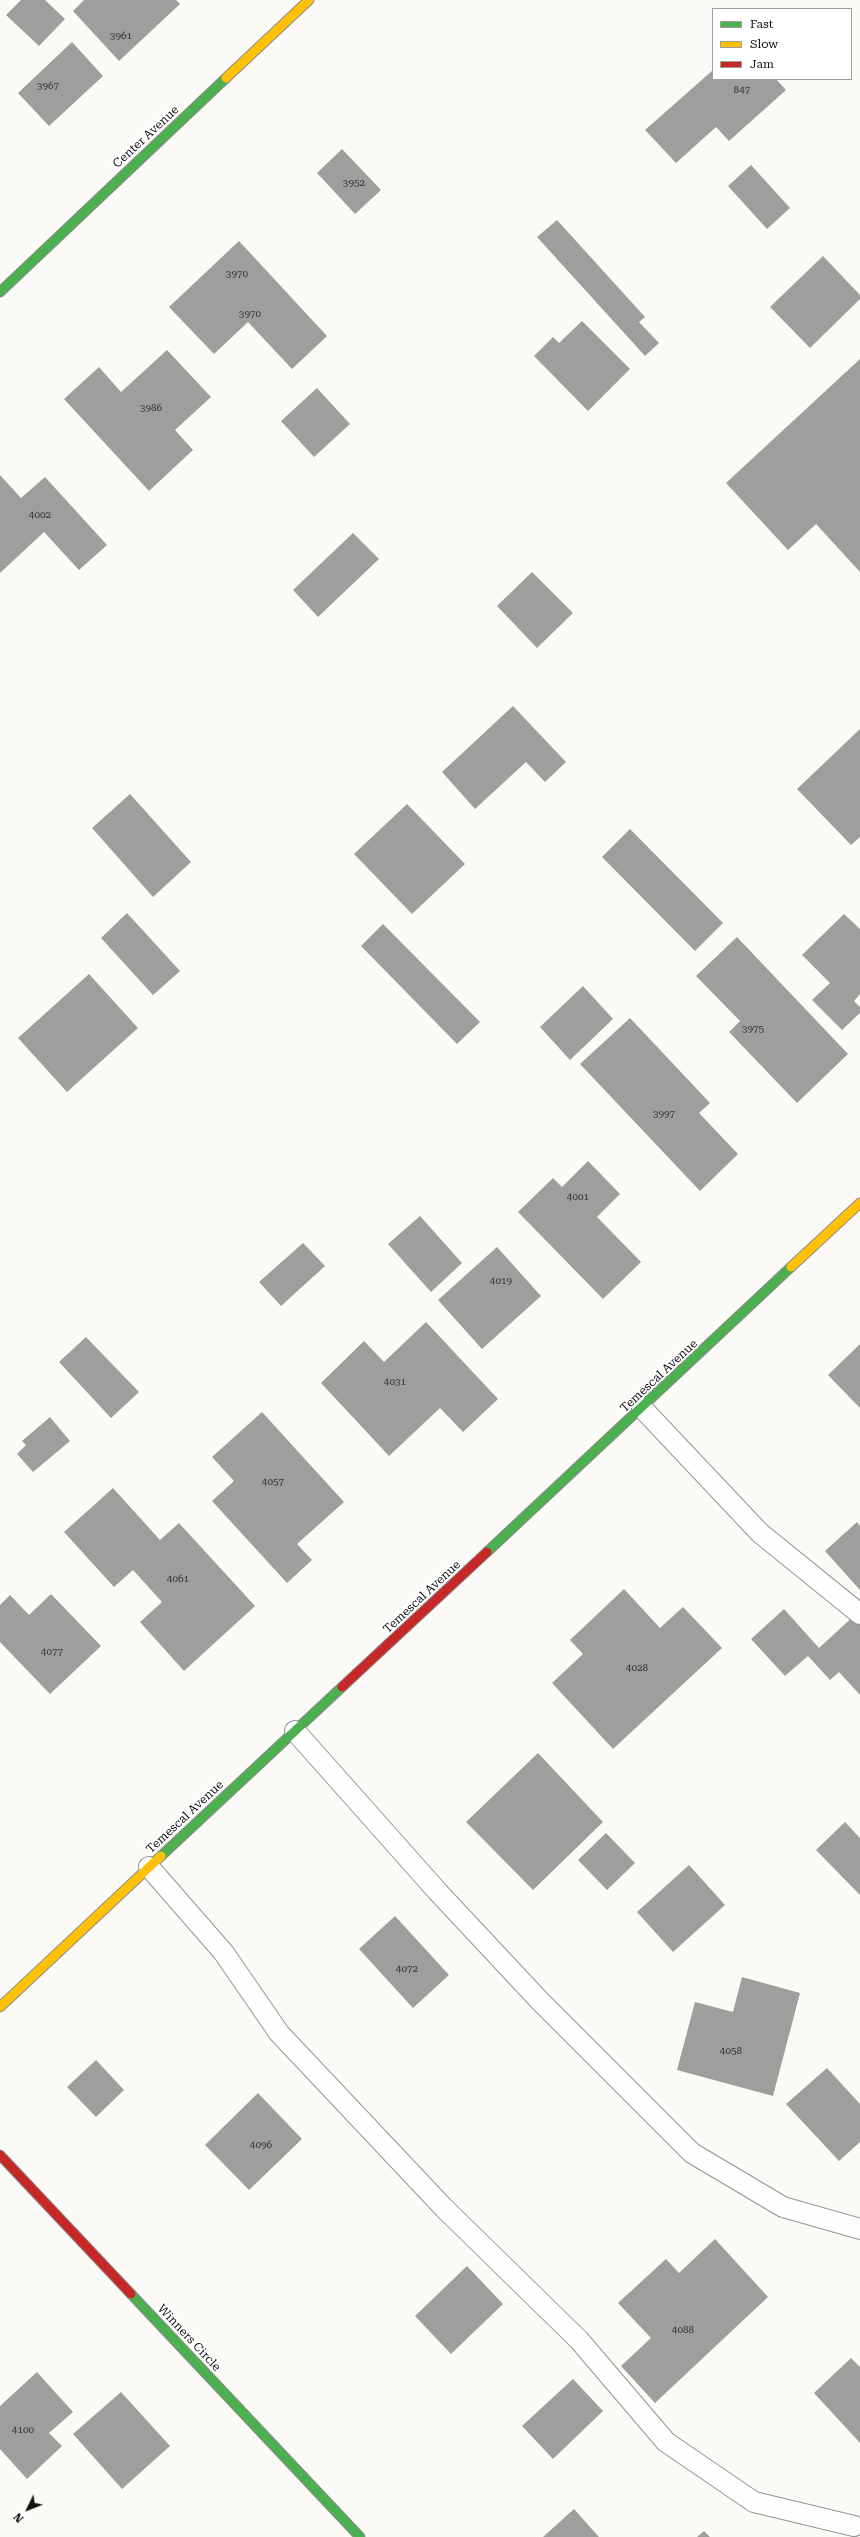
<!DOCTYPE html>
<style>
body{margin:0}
#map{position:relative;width:860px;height:2537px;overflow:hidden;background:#fcfaf7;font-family:"Roboto Serif",serif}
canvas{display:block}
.legend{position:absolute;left:712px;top:8px;width:140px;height:72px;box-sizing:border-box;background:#fff;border:1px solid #9f9f9f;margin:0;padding:5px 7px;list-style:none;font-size:12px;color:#101010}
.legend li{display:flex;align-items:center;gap:8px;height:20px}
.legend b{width:20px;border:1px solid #9f9f9f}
.north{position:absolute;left:8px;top:2489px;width:40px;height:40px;-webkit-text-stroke:3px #fff;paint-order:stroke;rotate:227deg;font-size:11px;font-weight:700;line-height:16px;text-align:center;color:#101010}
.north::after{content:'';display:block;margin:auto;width:14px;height:18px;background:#101010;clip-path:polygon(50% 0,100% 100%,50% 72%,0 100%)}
</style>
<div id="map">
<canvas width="860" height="2537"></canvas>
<ul class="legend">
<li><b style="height:5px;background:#4caf50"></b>Fast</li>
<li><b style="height:5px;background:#ffc107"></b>Slow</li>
<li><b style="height:5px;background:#c62828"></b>Jam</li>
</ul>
<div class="north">N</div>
</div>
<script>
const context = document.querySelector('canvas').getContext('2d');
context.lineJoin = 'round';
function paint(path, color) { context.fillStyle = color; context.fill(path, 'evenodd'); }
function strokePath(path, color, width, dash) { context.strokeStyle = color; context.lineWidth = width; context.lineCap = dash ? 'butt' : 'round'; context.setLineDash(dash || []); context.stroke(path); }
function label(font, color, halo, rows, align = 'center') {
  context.font = font + ' "Roboto Serif",serif'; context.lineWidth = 4; context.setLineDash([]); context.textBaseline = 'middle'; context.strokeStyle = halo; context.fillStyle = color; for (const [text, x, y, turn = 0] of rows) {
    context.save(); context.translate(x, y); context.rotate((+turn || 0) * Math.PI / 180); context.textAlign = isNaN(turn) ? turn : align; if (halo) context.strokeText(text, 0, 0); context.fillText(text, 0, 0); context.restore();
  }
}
paint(new Path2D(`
 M21,0H45L65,19L39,46L6,15Z
 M84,0H176L180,4L119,61L73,11Z
 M72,42L103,76L49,126L18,93Z
 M713,70V79H776L786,90L729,141L716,127L676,163L645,130Z
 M342,149L381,190L355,214L317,173Z
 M751,165L790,208L767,229L728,186Z
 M557,220L645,317L639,322L659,343L645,356L537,237Z
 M239,241L327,336L292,369L248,322L214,354L169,307Z
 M823,256L860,295V299L810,348L770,307Z
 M582,321L630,369L588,411L534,356L553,337L559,343Z
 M167,350L211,397L175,430L193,450L149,491L64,399L99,367L121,392Z
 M860,359V572L816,524L788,550L726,483Z
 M317,388L350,424L314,457L281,421Z
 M0,475L21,498L45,477L107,545L79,570L44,532L0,573Z
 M353,533L379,559L318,617L293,590Z
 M532,572L573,613L537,648L497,606Z
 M513,706L566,762L545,782L526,762L475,809L442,772Z
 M860,729V837L851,845L797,789Z
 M130,794L191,862L153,897L92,828Z
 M407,804L465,864L412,914L354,854Z
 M630,829L723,923L695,951L602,857Z
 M127,913L180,971L153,995L101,938Z
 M844,914L860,929V994L854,1001L860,1007V1013L842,1030L812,1000L830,983L802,955Z
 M383,924L480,1022L457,1044L361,946Z
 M737,937L848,1054L797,1103L729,1032L740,1021L696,976Z
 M89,974L138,1028L67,1092L18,1038Z
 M583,986L613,1019L570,1060L540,1027Z
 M630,1018L710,1103L699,1113L738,1154L700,1191L580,1064Z
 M588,1161L620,1194L597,1217L641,1262L603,1299L518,1212L553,1178L562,1187Z
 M420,1216L462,1263L431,1292L388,1244Z
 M303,1243L325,1266L281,1306L259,1282Z
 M497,1247L541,1296L482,1349L438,1300Z
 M426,1322L498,1399L463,1432L440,1408L389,1456L321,1383L364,1341L384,1362Z
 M86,1337L139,1392L111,1418L59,1362Z
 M860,1344V1408L828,1375Z
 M262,1412L344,1502L297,1544L312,1560L287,1583L212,1501L234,1481L212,1457Z
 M50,1417L70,1441L33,1472L17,1454L26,1445L22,1441Z
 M113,1488L160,1540L179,1523L255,1606L184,1671L140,1622L162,1602L133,1570L114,1587L64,1532Z
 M857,1522L860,1526V1590L825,1551Z
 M624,1589L660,1628L683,1607L722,1648L613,1749L552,1683L583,1654L570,1640Z
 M51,1594L101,1646L50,1694L0,1642V1605L10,1595L29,1615Z
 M784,1609L819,1648L857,1613L860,1616V1695L839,1672L830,1680L808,1656L785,1676L751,1639Z
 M538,1753L603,1822L533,1890L466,1822Z
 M845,1822L860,1838V1895L816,1850Z
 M606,1833L635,1863L607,1890L578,1860Z
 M689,1865L725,1905L673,1952L637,1912Z
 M395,1916L449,1975L413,2008L359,1949Z
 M742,1977L800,1993L773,2096L677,2070L695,2002L733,2012Z
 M96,2060L124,2090L96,2117L67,2087Z
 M827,2068L860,2104V2142L839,2161L786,2104Z
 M258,2093L302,2139L249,2190L205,2145Z
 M715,2239L768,2297L655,2403L621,2366L651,2338L618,2303L666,2259L679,2273Z
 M467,2266L503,2304L451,2354L415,2316Z
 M851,2358L860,2367V2443L814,2393Z
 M37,2372L73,2412L49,2433L62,2446L27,2479L0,2449V2406Z
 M573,2379L603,2411L553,2459L522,2426Z
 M121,2392L170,2446L122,2489L73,2434Z
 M574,2509L599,2537H543Z
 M704,2531L710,2537H697Z`), '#a09e9c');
const lane = new Path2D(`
 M642,1408L760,1533L860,1614
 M295,1731L438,1892L539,2000L692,2153L783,2207L860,2229
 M149,1867L224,1953L279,2033L444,2208L579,2340L666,2442L754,2502L854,2526`);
const fast = new Path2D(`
 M0,292L226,78
 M487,1552L791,1267
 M161,1856L342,1687
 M131,2294L360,2537`);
const slow = new Path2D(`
 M226,78L309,0
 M791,1267L860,1203
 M0,2007L161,1856`);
const jam = new Path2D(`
 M342,1687L487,1552
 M0,2155L131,2294`);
strokePath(lane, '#969594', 22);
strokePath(fast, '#8d8c8b', 11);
strokePath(slow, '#8d8c8b', 11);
strokePath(jam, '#8d8c8b', 11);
strokePath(lane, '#fffefe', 20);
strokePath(fast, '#4caf50', 9);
strokePath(slow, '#ffc107', 9);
strokePath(jam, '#c62828', 9);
label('10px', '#343433', null, [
 ["3961",121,36],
 ["3967",48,86],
 ["847",742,90],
 ["3952",354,183],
 ["3970",237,274],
 ["3970",250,314],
 ["3986",151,408],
 ["4002",40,515],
 ["3975",753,1029],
 ["3997",664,1114],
 ["4001",578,1197],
 ["4019",501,1281],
 ["4031",395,1382],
 ["4057",273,1482],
 ["4061",178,1579],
 ["4077",52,1652],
 ["4028",637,1668],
 ["4072",407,1969],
 ["4058",731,2051],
 ["4096",261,2145],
 ["4088",683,2330],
 ["4100",23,2430]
]);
label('12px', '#101010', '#fff', [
 ["Center Avenue",146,137,-43],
 ["Temescal Avenue",659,1376,-43],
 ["Temescal Avenue",422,1597,-43],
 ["Temescal Avenue",185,1817,-43],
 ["Winners Circle",189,2338,47]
]);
</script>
